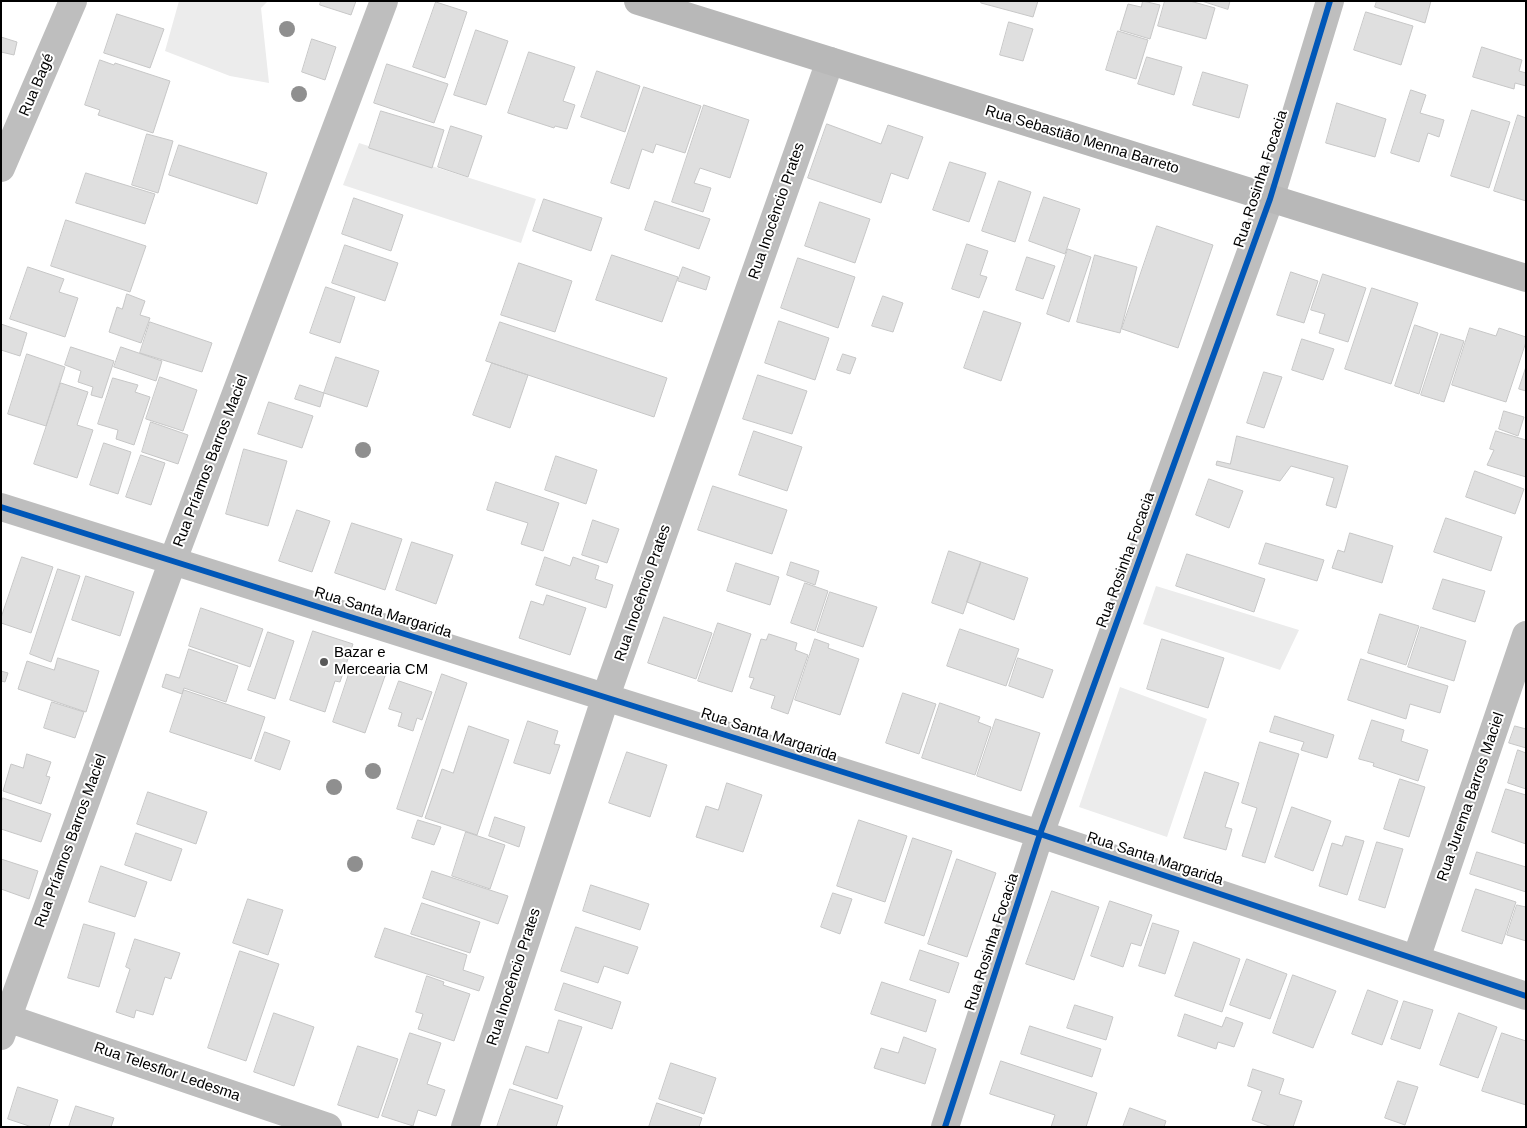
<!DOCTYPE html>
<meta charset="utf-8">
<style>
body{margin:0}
#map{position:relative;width:1527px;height:1128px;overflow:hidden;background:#fff;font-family:Helvetica,sans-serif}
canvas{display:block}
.frame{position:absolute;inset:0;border:2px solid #000;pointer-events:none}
</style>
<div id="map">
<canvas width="1527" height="1128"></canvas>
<div class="frame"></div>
</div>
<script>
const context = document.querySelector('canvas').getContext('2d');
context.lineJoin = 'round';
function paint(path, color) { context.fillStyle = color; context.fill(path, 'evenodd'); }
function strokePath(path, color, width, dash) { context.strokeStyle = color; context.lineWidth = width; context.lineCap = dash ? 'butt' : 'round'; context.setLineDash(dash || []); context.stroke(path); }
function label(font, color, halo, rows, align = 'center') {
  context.font = font + ' Helvetica,sans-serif'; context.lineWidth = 4; context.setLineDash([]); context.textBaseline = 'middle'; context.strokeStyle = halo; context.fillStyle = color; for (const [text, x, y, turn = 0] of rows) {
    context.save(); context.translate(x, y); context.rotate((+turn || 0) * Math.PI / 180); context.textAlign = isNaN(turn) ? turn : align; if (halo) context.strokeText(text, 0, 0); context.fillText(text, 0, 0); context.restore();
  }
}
paint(new Path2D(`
 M179,1H268L261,8L269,83L230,76L165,51Z
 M359,143L536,199L521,243L343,185Z
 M1156,586L1299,630L1280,670L1143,624Z
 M1120,687L1207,719L1167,837L1079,807Z`), '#ececec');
const building = new Path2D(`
 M321,1H356L351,15L320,5Z
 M982,1H1038L1033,17L981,3Z
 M1143,1L1160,5L1150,39L1120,30L1128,4L1141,7Z
 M1165,1H1190L1215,8L1206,39L1158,26Z
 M1202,1H1230L1228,9Z
 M1377,1H1431L1425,23L1375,7Z
 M436,2L467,12L445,78L413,67Z
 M1366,12L1413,26L1401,65L1354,50Z
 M117,14L164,29L150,68L104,53Z
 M1009,22L1033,29L1023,61L1000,55Z
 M476,30L508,41L486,105L454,95Z
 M1118,31L1148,40L1136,79L1106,70Z
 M1,37L17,42L14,55L1,52Z
 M312,39L336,47L325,80L302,72Z
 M1482,47L1522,60L1519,71L1526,73V86L1515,83L1514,89L1473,77Z
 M529,52L575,67L563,101L575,105L567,129L555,126L554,128L508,113Z
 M1147,57L1182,67L1174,95L1138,84Z
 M100,60L114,65L115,63L170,81L153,133L98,115L100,110L85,105Z
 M387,64L448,84L434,123L374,103Z
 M597,71L640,86L625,132L581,117Z
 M1203,72L1248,85L1239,118L1193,105Z
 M644,87L701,106L685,153L656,144L653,153L642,149L629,189L611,183Z
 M1411,90L1426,95L1420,113L1444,120L1439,137L1428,133L1419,162L1391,153Z
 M1337,103L1386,119L1375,157L1326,143Z
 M704,105L749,120L730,178L700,168L694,183L711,188L703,212L672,202Z
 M1472,110L1510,122L1489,188L1451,176Z
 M381,111L444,130L432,168L369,148Z
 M1518,115L1526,118V201L1494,191Z
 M827,124L881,144L888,125L923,137L908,179L891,173L881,203L808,178Z
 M451,126L482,136L468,177L438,167Z
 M147,134L173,141L158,193L132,185Z
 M179,145L267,173L257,204L169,175Z
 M950,162L986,173L969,222L933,210Z
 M86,173L155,194L145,224L76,203Z
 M999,181L1031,192L1015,242L982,231Z
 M1044,197L1080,209L1065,254L1029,241Z
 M354,198L403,215L391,251L342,234Z
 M544,199L602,218L591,251L533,231Z
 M655,201L710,219L699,249L645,230Z
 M820,202L870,219L855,263L805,246Z
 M66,220L146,246L130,292L51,266Z
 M1157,226L1213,245L1178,348L1122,329Z
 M967,244L988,251L980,275L987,277L979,298L952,289Z
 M345,245L398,263L385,301L332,283Z
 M1068,249L1091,257L1069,322L1047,314Z
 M612,255L678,277L662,322L596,300Z
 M1095,255L1137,267L1120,333L1077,322Z
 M1027,257L1055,266L1043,299L1016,290Z
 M798,258L855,277L838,328L781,308Z
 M519,263L572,281L555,332L501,315Z
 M28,267L64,279L59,292L78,298L65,337L10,319Z
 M683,267L710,277L706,290L678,281Z
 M1291,272L1318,281L1304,323L1277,315Z
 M1323,274L1366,288L1348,342L1319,333L1325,314L1311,310Z
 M326,287L355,297L340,343L310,333Z
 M1372,288L1418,303L1391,384L1345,369Z
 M127,294L145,301L140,315L150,318L141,343L109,332L117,307L122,309Z
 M883,296L903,303L893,332L872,326Z
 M984,311L1021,323L1001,381L964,368Z
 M779,321L829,338L815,380L765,363Z
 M150,322L212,343L202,372L140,353Z
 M500,322L667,378L654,417L486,361Z
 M1,324L27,333L20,356L1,350Z
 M1415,325L1438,333L1419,394L1395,386Z
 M1470,328L1496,336L1499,328L1526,337V342L1506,402L1452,385Z
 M1441,334L1464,341L1444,402L1421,395Z
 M1302,339L1334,349L1323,380L1292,370Z
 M71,347L114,361L102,398L91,395L93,387L78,382L81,371L65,365Z
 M121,347L162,361L156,381L114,367Z
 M27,354L65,367L46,426L8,414Z
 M843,354L856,358L850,374L837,370Z
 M336,357L379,371L367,407L324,393Z
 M492,363L528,375L510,428L473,415Z
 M1526,367V391L1519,389Z
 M1264,372L1282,377L1264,428L1247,423Z
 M758,375L807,391L792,434L743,419Z
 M160,377L197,390L183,431L146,419Z
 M113,378L138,385L135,392L150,397L134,445L116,439L118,430L98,424Z
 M61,383L88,392L77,425L93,430L77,478L34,464Z
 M300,385L324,393L320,407L295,399Z
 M269,402L313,416L302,448L258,434Z
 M1504,411L1524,417L1518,436L1499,429Z
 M151,422L188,435L178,464L142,452Z
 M754,431L802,447L787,491L739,475Z
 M1496,431L1526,440V477L1487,465L1494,450L1490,449Z
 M1237,436L1348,466L1336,508L1326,505L1334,478L1291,466L1280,481L1216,465L1217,461L1230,464Z
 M104,443L131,452L118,494L90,485Z
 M244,449L287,461L268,526L226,514Z
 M141,455L165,463L151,505L126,497Z
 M556,456L597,470L586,504L545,490Z
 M1475,471L1524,489L1515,514L1466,497Z
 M1209,479L1243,491L1229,528L1196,515Z
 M496,482L559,503L543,551L521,544L528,523L487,510Z
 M713,486L787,510L772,554L698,530Z
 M297,510L330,521L312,572L279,561Z
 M1446,518L1502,537L1491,571L1434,552Z
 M593,520L619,529L607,563L582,555Z
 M352,523L402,539L385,590L335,573Z
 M1350,533L1393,546L1382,583L1332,568L1338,550L1344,552Z
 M412,542L453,555L436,604L396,590Z
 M1266,543L1324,560L1317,581L1259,564Z
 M949,551L981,562L963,614L932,603Z
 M1187,554L1265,579L1254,612L1176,586Z
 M22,557L53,567L31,633L1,623V618Z
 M545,557L570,566L573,557L599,566L595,579L613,585L606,608L536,585Z
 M791,562L819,571L815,585L787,575Z
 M981,562L1028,578L1014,620L967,602Z
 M736,563L779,577L770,605L727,591Z
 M58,569L80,576L51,662L30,654Z
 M86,576L134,592L120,636L72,620Z
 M1443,579L1485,591L1475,622L1433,609Z
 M805,583L828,591L815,631L791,623Z
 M830,592L877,607L863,647L817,632Z
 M547,595L586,608L570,655L519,638L531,601L543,605Z
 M201,608L263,629L250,667L189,646Z
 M1380,614L1419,626L1406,665L1368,653Z
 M664,617L712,633L696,679L648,663Z
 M718,623L751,634L732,692L698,681Z
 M1421,627L1466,641L1454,681L1408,667Z
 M960,629L1019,649L1006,686L947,666Z
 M313,631L353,644L340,682L335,681L325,712L290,700Z
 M268,632L294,641L275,699L248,690Z
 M769,634L797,643L795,650L808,655L788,714L771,708L775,696L750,688L754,678L749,677L761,639L766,640Z
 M815,639L829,644L828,648L859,659L840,715L795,700Z
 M1162,639L1224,658L1208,708L1147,689Z
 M189,649L238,666L226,702L184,688L182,694L162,687L166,674L179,678Z
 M58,658L99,671L86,712L18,689L27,661L54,670Z
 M1018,658L1053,670L1043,698L1009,686Z
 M1361,659L1448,686L1440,713L1410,704L1406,719L1348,700Z
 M352,665L385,676L365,733L333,722Z
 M1,671L8,673L5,682L1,681Z
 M442,674L467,683L422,817L397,809Z
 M399,681L432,692L422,720L417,718L413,731L398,726L402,713L389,709Z
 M184,690L265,717L251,759L170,732Z
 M903,693L936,704L919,754L886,743Z
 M52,702L84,712L75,738L44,728Z
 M940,703L980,717L978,722L991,727L975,775L922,758Z
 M1275,716L1334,735L1327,758L1301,750L1304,742L1270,732Z
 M996,719L1040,733L1021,791L977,776Z
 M1372,720L1404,730L1401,741L1428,750L1418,781L1373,766L1374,763L1359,759Z
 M528,721L558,731L554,744L560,745L550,774L514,763Z
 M469,726L509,740L477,835L425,818L442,769L453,773Z
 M1515,726L1526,729V748L1509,743Z
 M265,732L290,741L280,770L255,761Z
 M1260,742L1299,754L1265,863L1242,856L1257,808L1242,803Z
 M1518,750L1526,753V789L1508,783Z
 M627,752L667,765L650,817L609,803Z
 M27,754L51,762L46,776L50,777L41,804L3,791L11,764L23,768Z
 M1205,772L1239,783L1225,827L1232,829L1226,850L1184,838Z
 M1400,779L1425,787L1409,837L1384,829Z
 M727,783L762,795L743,852L696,837L706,806L718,810Z
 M1506,789L1526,795V844L1492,832Z
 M148,792L207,812L196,844L137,824Z
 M3,798L51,814L41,842L1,829V804Z
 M1292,807L1331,821L1313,871L1275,857Z
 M495,817L525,827L519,847L489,836Z
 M418,820L441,827L434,845L412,838Z
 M859,820L907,836L885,902L837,886Z
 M466,832L505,845L490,889L452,876Z
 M136,833L182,849L171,881L125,865Z
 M1346,836L1364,841L1347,895L1319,886L1332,843L1342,846Z
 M913,838L952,851L924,936L885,923Z
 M1377,842L1403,849L1385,908L1359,900Z
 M1477,852L1526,867V892L1470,874Z
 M1,859L38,871L29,899L1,889Z
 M957,859L996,873L967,957L928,944Z
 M101,866L147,882L135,917L89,902Z
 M432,871L508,896L498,924L423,898Z
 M591,885L649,904L640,930L583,911Z
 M1476,889L1516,902L1502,944L1462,931Z
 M1052,891L1099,907L1074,980L1026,964Z
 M833,893L852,899L840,934L821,927Z
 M248,899L283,910L268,955L233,943Z
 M1110,901L1152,915L1141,946L1131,943L1123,967L1091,956Z
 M422,903L480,922L470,953L411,934Z
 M1517,905L1526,907V941L1507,935Z
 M1153,923L1179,931L1165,974L1139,966Z
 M84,924L115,933L99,987L68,978Z
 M576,927L638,947L628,974L604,966L598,983L561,971Z
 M385,928L467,955L463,970L484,977L479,991L375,957Z
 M135,939L180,953L171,979L165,977L153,1015L136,1010L134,1018L116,1012L130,969L126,967Z
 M1194,942L1240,959L1222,1012L1175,996Z
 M920,950L959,963L949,993L910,980Z
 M240,951L279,964L246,1061L208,1048Z
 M1247,959L1287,974L1270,1019L1230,1005Z
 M1293,975L1336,991L1313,1048L1273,1033Z
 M427,976L444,982L443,985L470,994L454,1041L418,1029L423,1014L416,1012Z
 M882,982L936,1000L926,1032L871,1014Z
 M564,983L621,1002L612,1029L555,1010Z
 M1368,990L1398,1001L1382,1045L1352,1034Z
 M1404,1001L1433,1010L1420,1049L1391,1039Z
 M1075,1005L1113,1017L1106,1040L1067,1028Z
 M274,1013L314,1027L294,1086L254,1072Z
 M1459,1013L1497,1027L1478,1078L1440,1065Z
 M1185,1014L1222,1027L1226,1017L1243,1023L1234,1047L1218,1042L1216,1049L1178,1036Z
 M559,1020L582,1027L557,1099L513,1084L526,1046L548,1053Z
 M1030,1026L1101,1049L1092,1077L1021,1054Z
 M410,1033L441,1043L427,1084L445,1090L436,1116L418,1110L413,1126L382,1116Z
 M1502,1033L1526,1041V1105L1482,1091Z
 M904,1037L936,1049L925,1084L874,1068L881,1048L898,1053Z
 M358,1046L398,1059L378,1118L338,1105Z
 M1001,1061L1097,1093L1086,1127H1051L1055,1115L990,1094Z
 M671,1063L716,1078L704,1114L659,1099Z
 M1253,1069L1284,1079L1279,1094L1302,1101L1293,1127H1272L1252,1120L1262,1091L1248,1086Z
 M1398,1081L1418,1087L1405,1125L1385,1118Z
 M18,1087L58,1100L49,1127H32L8,1119Z
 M510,1089L563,1106L556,1127H497Z
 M657,1103L702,1118L699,1127H649Z
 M76,1106L114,1118L111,1127H69Z
 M1130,1108L1166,1121L1164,1127H1123Z`);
paint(building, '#dfdfdf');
strokePath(building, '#c7c7c7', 1);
strokePath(new Path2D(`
 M1,168L73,1
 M1,507L1040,834L1526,996
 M1416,959L1526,635
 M7,1018L328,1127
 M1,1036L173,560L384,1
 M465,1127L606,696L830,61
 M945,1127L1040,834L1270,199L1330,1`), '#bebebe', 28);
strokePath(new Path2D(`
 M638,1L1526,278`), '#b8b8b8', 28);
strokePath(new Path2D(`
 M1,507L1040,834L1526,996
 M945,1127L1040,834L1270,199L1330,1`), '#0057b8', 6);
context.fillStyle = '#8f8f8f';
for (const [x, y] of [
 [287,29],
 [299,94],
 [363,450],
 [373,771],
 [334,787],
 [355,864]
]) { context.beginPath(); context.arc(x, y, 8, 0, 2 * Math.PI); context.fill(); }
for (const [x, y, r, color] of [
 [324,662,5,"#595959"]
]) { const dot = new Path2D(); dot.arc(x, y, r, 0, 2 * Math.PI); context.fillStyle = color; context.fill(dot); strokePath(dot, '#fff', 2); }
label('15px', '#000', '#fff', [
 ["Rua Bagé",37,85,-67],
 ["Rua Sebastião Menna Barreto",1082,140,17],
 ["Rua Rosinha Focacia",1261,179,-72],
 ["Rua Inocêncio Prates",777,211,-71],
 ["Rua Príamos Barros Maciel",211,461,-69],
 ["Rua Rosinha Focacia",1126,560,-70],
 ["Rua Inocêncio Prates",643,593,-71],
 ["Rua Santa Margarida",383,613,17],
 ["Rua Santa Margarida",769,735,18],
 ["Rua Jurema Barros Maciel",1471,797,-71],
 ["Rua Príamos Barros Maciel",71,841,-70],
 ["Rua Santa Margarida",1155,859,18],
 ["Rua Rosinha Focacia",992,942,-72],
 ["Rua Inocêncio Prates",514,977,-72],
 ["Rua Telesflor Ledesma",167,1072,19]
]);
label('15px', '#000', '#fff', [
 ["Bazar e",334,653],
 ["Mercearia CM",334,670]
], 'left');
</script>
